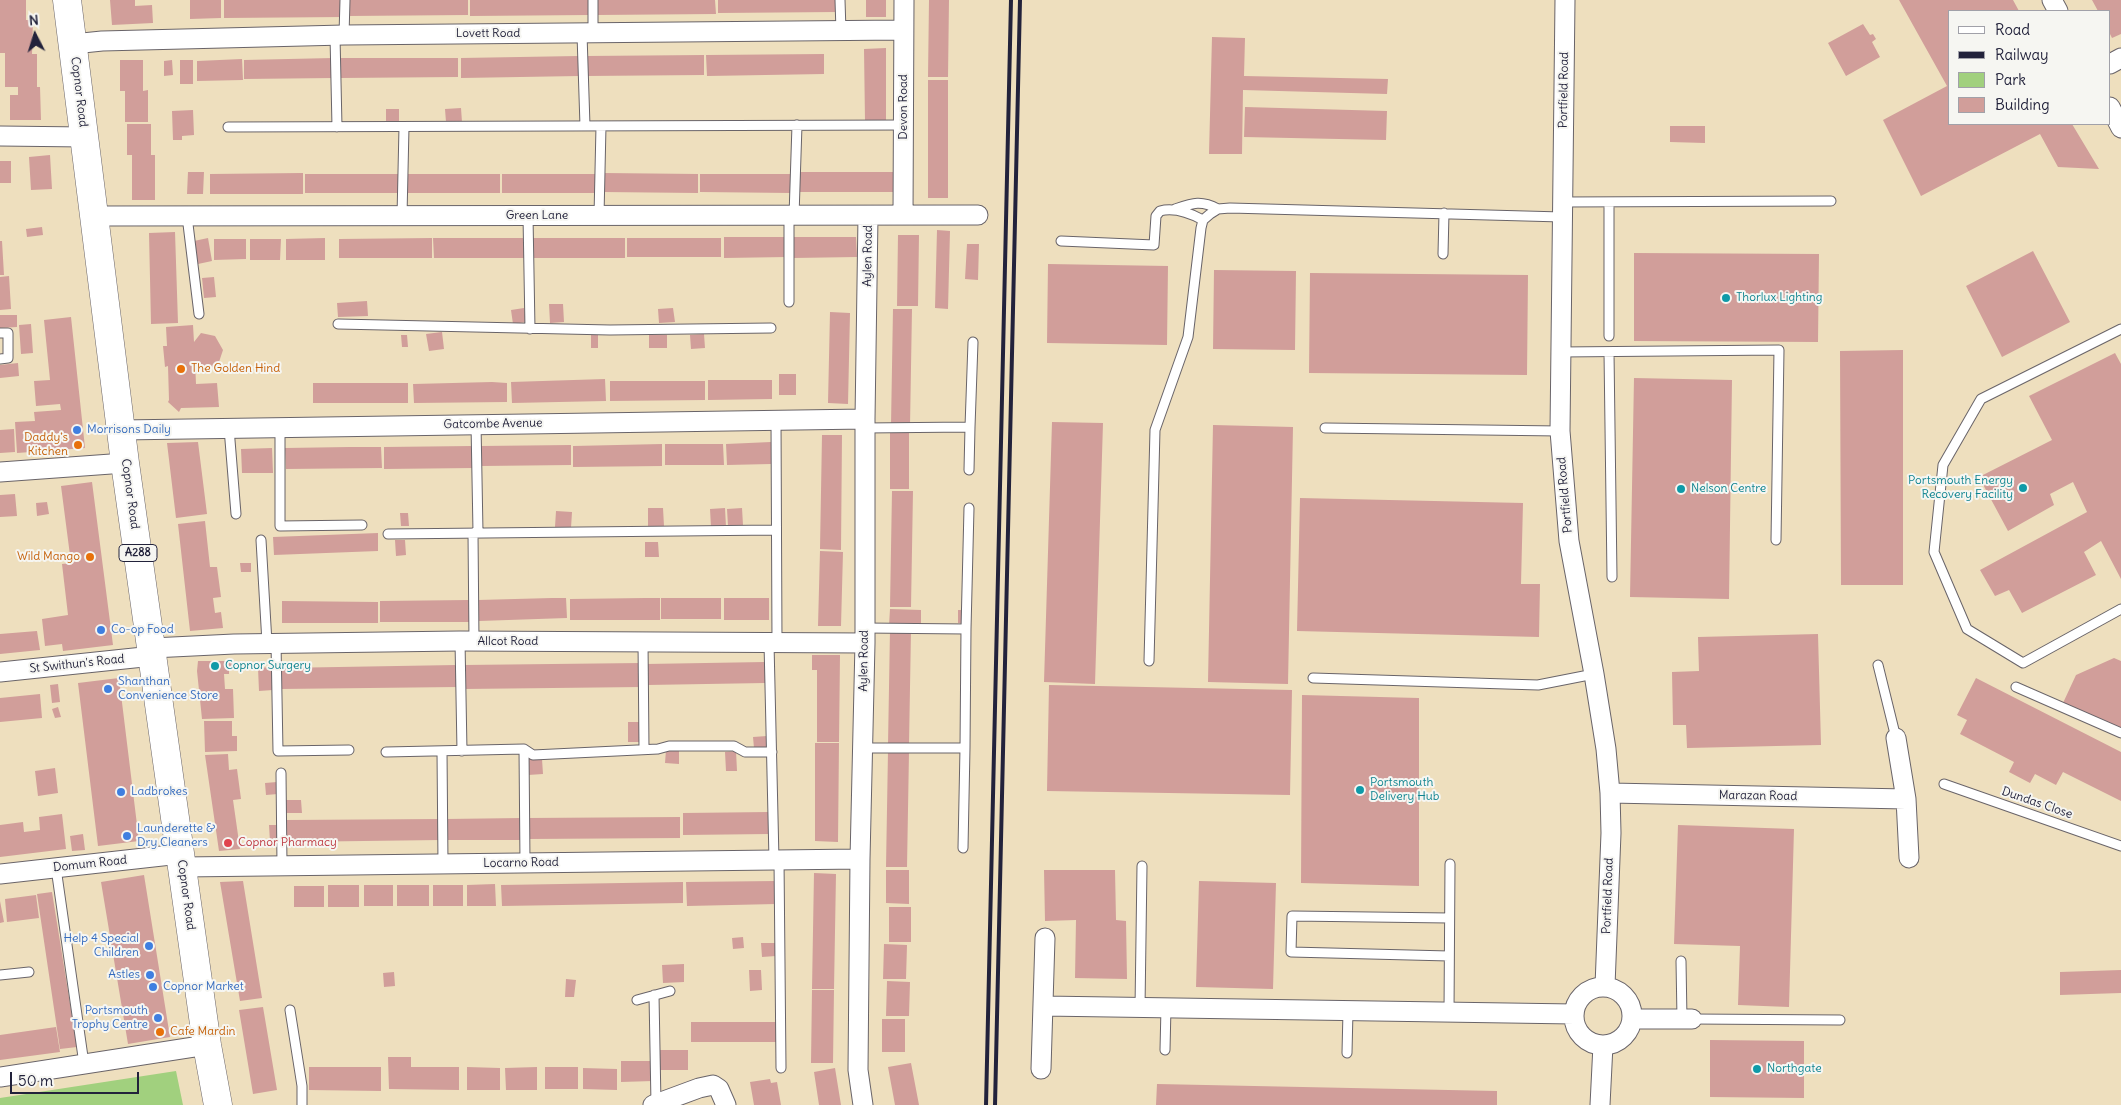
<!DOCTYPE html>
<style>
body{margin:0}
#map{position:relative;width:2121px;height:1105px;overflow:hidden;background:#eedfbe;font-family:Delius,sans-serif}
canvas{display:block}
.legend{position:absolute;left:1948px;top:10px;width:162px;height:115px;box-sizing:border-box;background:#f6f6f2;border:1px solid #a1a1a9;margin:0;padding:6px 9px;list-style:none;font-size:15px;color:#22223b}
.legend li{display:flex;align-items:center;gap:10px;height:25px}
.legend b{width:25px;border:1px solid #a1a1a9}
.north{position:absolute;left:10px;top:10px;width:50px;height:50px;-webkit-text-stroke:4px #f6f6f2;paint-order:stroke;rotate:355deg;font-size:14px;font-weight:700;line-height:20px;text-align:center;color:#22223b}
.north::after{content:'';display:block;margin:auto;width:18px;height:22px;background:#22223b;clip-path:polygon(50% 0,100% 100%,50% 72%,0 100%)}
.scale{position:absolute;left:10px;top:1072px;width:129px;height:22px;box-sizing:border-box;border:2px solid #22223b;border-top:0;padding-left:6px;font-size:15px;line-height:18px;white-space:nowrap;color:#22223b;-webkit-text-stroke:4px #f6f6f2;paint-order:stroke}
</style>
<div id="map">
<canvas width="2121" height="1105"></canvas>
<ul class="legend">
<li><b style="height:6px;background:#fff"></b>Road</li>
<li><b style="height:6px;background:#22223b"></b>Railway</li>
<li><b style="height:14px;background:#a1d07e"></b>Park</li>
<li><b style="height:14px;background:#d19e9a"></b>Building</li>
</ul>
<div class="north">N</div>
<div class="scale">50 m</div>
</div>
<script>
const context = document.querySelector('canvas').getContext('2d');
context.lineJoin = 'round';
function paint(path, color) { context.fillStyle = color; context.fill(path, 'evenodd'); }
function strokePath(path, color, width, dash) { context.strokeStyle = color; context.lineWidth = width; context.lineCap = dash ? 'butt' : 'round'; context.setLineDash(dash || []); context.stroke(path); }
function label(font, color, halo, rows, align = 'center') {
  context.font = font + ' Delius,sans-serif'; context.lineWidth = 4; context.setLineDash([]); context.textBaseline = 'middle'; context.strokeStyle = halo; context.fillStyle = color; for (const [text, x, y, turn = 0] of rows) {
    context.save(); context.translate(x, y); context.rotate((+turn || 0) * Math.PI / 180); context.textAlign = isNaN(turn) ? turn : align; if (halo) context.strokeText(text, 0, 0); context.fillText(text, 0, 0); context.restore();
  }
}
paint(new Path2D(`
 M176,1071L183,1105H0V1098Z`), '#a1d07e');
paint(new Path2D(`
 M0,0H26V20H33L32,54H37V87H40L41,120H10V95H18V87H5V53H0Z
 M110,0H135V6L152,5L153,23L112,25Z
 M190,0H221V18L190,19Z
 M224,0H343V17L224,18Z
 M348,0H468V15L348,16Z
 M470,0H589V15L470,16Z
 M596,0H715L716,14L596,15Z
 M718,0H837V12L718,13Z
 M866,0H886V17H866Z
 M929,0H949L948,77H928Z
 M1899,0H2013L2019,11H1950V124H2072L2099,169L2058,167L2040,134L1921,196L1883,120L1947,86Z
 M2092,0H2121V34L2112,38L2110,34V11H2098Z
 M1863,24L1870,35L1873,34L1876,39L1872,42L1880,57L1846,76L1828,43Z
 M1212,37L1245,38L1244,76L1388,79L1387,94L1243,90L1242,154H1209Z
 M886,48V121H865L864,49Z
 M824,54V74L707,76L706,55Z
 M704,55V75L586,76V56Z
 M578,56L579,76L461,78V58Z
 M333,58V78L244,79V60Z
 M340,58H458V77L340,78Z
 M242,59L243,80L197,81V61Z
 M120,60H143V91L148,90V122H125V91H120Z
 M172,60L173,75L164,76V61Z
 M180,60H193V84H180Z
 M928,80H948V198H928Z
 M1245,107L1387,111L1386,140L1244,137Z
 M461,108L462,122H446L445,109Z
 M386,109H399V121L386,122Z
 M193,110L194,135L182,136V140H173L172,111Z
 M127,124H151V155H155V200H132V155H127Z
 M1670,126H1705V143L1670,142Z
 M50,155L52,189L31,190L29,157Z
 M0,161H11V183H0Z
 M188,172H204L203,194H187Z
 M799,172H893V192H799Z
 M303,173V194H210V174Z
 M603,173L698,174V193L603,192Z
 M305,174H399V193H305Z
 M406,174H500V193H406Z
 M502,174H597V193H502Z
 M700,174H791V193L700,192Z
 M42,227L43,235L27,237L26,229Z
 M937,230L950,231L948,309L935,308Z
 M175,232L178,323L151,324L149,233Z
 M898,235H919L918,306H897Z
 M724,237H787V257L724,258Z
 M793,237H856L857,257L793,258Z
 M208,238L212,261L198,264L194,241Z
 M325,238V260H286V239Z
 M432,238V258H339V239Z
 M433,238H527V258H434Z
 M533,238H625V258H533Z
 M627,238H721V257H627Z
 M214,239H246V259L214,260Z
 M250,239H281L280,260H250Z
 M0,241H2L4,275H0Z
 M967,244H979L978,280L965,279Z
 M2033,251L2070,322L2002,357L1966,286Z
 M1634,253L1819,254L1818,342L1634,341Z
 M1048,264L1168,266L1167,345L1047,343Z
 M1214,270L1296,271L1295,350L1213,349Z
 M1310,273L1528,275L1527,375L1309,373Z
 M9,276L11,309L0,310V277Z
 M214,277L216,297L204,298L202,278Z
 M367,301L368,316L338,317L337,303Z
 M549,304H563L564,322L550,323Z
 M524,308L526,322L513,324L511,310Z
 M673,308L675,322L659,323L658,309Z
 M893,309H912L910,426L891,425Z
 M830,312L850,313L848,404L828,403Z
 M0,315H17V327L0,328Z
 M71,317L85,448L17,453L15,422L35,421L34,412L61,410L60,404L36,406L34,381L50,380L44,320Z
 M31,324L33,353L21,354L19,325Z
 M193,325L194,342L201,333L215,336L223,350L218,365L204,371L195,362L196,384L217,383L219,407L181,408L179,412L168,402L169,400L168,366L165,367L163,346H167L166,327Z
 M442,332L444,349L429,351L426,334Z
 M704,334L705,348L691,349L690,335Z
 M401,335H407L408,347H402Z
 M591,335H598V348H591Z
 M649,335H667V348H649Z
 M1903,350V585H1841L1840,351Z
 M2115,353L2121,364V579L2101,541L2084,552L2096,575L2022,613L2009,590L1995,596L1980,570L2087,512L2073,482L2050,494L2054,505L2008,531L1979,477L2052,440L2029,396Z
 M18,363L19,376L0,378V365Z
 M779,374H796V395H779Z
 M1634,378L1732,380L1729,599L1630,597Z
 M605,379L606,401L512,403L511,382Z
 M708,380H772V399L708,400Z
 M610,381H705V400L610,401Z
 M492,382L507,383V402L414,403L413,384Z
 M313,383H408V403H313Z
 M1052,422L1103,423L1095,684L1044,682Z
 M1213,425L1293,427L1288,684L1208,682Z
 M14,429L15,452L0,453V430Z
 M890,431H909V489H890Z
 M822,435H842L841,550L820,549Z
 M198,442L207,514L176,518L167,443Z
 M771,442V464L727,465L726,444Z
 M662,444V466L573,467V446Z
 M665,444H723L724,465H665Z
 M571,445V465L482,466L481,446Z
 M472,446L473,468L384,469V447Z
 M349,447H381L382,468L286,469L285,448Z
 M272,448L273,473H242L241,449Z
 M92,482L113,645L63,651L62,644L45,646L42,619L68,615L62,564L71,563L61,486Z
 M892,491H913L911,607H890Z
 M15,494L17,516L0,517V495Z
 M1300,498L1523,503L1521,584H1540L1539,637L1297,631Z
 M47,502L49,514L37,516L36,503Z
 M648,508H663L664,526H648Z
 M725,508L726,527H711L710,509Z
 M742,508L743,525L728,526L727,509Z
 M556,511L572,512L571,528L555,527Z
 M400,513H408L409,526H401Z
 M205,521L210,567H217L221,597L213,598L215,613L221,612L223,628L190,631L178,524Z
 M378,533V551L274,555L273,537Z
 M395,540H405L406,555L396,556Z
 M645,542H658L659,557H645Z
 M820,551L843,552L841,626H818Z
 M240,563H251V572H241Z
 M552,598H566L567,618L479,621L478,600Z
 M645,598H660V620H570V599Z
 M661,598H721V619H661Z
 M724,598H769V620H724Z
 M469,600V622H380V601Z
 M282,601L378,602V623H282Z
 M890,609L921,610V626H889Z
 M958,610H965L964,623H958Z
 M890,630H911L909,745H888Z
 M37,631L40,650L0,654V634Z
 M1818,634L1821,745L1687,748L1686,725H1673L1672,672L1699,671L1698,637Z
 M812,655H840L839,742H817V670H812Z
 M2114,658L2121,661V728L2063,703L2076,675Z
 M198,661H233V670H229V674H224L225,689H233L234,718L202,719L197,671Z
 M765,662V683L647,685L646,664Z
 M641,663V687L464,689V665Z
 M456,665L457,687L280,689V668Z
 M272,667L273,690L259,691L258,668Z
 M119,678L139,841L98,846L78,683Z
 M1976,678L2121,752V801L2063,772L2056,785L2035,774L2030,783L2009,772L2014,762L1960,734L1967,720L1957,715Z
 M58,684L60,702L52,703L50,685Z
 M1049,685L1292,690L1290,795L1047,791Z
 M40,694L42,718L0,722V698Z
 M1302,695L1419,698V886L1301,883Z
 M58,707L61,717L55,718L52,709Z
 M204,721H232V736H237V751L205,752Z
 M628,722H641L642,742H628Z
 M767,736V747L754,748L753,737Z
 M815,743H839L838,842L815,841Z
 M666,750L679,751V764L665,763Z
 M736,751L737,771H726L725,752Z
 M888,751L909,752L907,867H886Z
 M228,754L229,770L237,769L241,799L233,800L240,849L219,851L205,755Z
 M527,759H542L543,774L528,775Z
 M55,768L58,793L38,796L35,771Z
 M277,782L278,794L266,795L265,783Z
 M286,800H301L302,813H286Z
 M769,812V834L683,835V813Z
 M62,814L66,849L0,857V825L23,822L24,832L40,830L39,817Z
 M680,817V838L528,839L527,818Z
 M522,818V840H446V819Z
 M440,819V840L287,842V820Z
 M269,825H278L279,841L270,842Z
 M1678,825L1794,829L1789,1007L1738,1005L1740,946L1674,944Z
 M83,834L85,850L72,851L70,836Z
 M886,870H909V904L886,903Z
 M1044,870H1115L1116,920L1126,921L1127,979L1075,978L1076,920L1045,921Z
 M814,873L836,874L834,989H812Z
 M144,875L170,1037L128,1044L101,882Z
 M243,881L262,998L240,1001L220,882Z
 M776,881V904L687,906L686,882Z
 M1199,881L1276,883L1273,989L1196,987Z
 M683,882V903L502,906L501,885Z
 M495,884L496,906H467V885Z
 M328,885H359V907H328Z
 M364,885H393V906H364Z
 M397,885H429V906H397Z
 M433,885H463V906H433Z
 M294,886H324V907H294Z
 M52,892L77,1047L60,1049L37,894Z
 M36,895L39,918L7,922L5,899Z
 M0,901L4,922L0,923Z
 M889,907H911V942H889Z
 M743,937L744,948L733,949L732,938Z
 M761,943H775L776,956L762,957Z
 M884,944L907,945L906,979H883Z
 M684,964V982L663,983L662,965Z
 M749,970H761L762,990L750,991Z
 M2121,970V993L2060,995V972Z
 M394,972L395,986L384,987L383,973Z
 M566,979L576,980L574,997H565Z
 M887,981L910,982L909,1016H886Z
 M812,990H834L833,1063H811Z
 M263,1007L277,1090L253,1094L239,1010Z
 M882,1019H905V1052H882Z
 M691,1022H777V1042H691Z
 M56,1027L60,1052L0,1060V1035Z
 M1710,1040L1804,1041V1098L1710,1097Z
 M656,1050H688V1070H657Z
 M388,1057H411V1067H459V1090L389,1089Z
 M621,1061H653V1081L621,1082Z
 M911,1063L919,1105H895L888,1067Z
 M309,1067H381V1091L309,1090Z
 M467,1067L500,1068V1090H467Z
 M537,1067V1090H506L505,1068Z
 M545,1067H578V1089H545Z
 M583,1068L617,1069V1090L583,1089Z
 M835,1068L841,1105H819L814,1072Z
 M770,1079L771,1083L777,1082L781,1105H754L750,1082Z
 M1157,1084L1497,1091V1105H1156Z`), '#d19e9a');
const lane = new Path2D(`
 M840,0L841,31
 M593,33V0
 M582,34L585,126
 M344,35L345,0
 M335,36L337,127
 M228,127L904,125
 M1562,202L1831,201
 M1175,209C1193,203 1201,200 1218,209
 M187,216L199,314
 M402,216L404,127
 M528,216L530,329
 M599,216L601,126
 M789,216V302
 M794,216L797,125
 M1061,241L1154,245L1156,216L1160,211C1175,207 1190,213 1203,220
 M1443,254L1444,213
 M338,324L610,330L771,328
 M2121,329L1981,399L1943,465L1934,552L1967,629L2023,663L2121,609
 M0,333H8V358L0,359
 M1609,336V202
 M1561,352L1779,350L1776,540
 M1609,352L1612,577
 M776,420L777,643
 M476,424L478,532
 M280,427V526L362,525
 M229,428L236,514
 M865,428L970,427L973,342
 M1325,428L1560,431
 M969,470L970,427
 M473,533L474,642
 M388,534L776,530
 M261,540L267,643
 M865,628L966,629L969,508
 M460,641L462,751
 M643,642L644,749
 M276,643L278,751L349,750
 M769,643L774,860
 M1149,661L1155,430L1188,337L1201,228L1203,220L1210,214L1218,209L1230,208L1562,217
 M1878,665L1896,738
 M1313,678L1538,685L1594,674
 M2016,687L2121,733
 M862,748H965L966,629
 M524,749L525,863
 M442,751L443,864
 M386,752L524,749L533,755L658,749L669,746H734L745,752H772
 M281,773L282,865
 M1944,784L2121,846
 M963,848L965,748
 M779,860L781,1068
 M56,868L84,1064
 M1449,918L1292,916L1291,952L1449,956
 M1681,961L1682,1019
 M0,975L29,972
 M654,995L656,1104
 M637,1000L670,991
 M1140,1008L1142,866
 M290,1010L302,1086V1105
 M1449,1012L1450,864
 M1692,1019L1840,1020
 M1165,1050L1166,1007
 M1347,1053L1348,1011`);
const street = new Path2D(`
 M1565,0L1560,431L1569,541L1594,674L1606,749L1610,793L1611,833L1605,986
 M2052,0L2058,11
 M73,44L102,41L344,35L903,30
 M2110,64L2121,58
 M2110,107L2121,128
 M0,136L85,137
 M903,215L904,0
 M95,216L978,215
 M121,430L865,419
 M0,472L125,463
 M152,648L234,644L460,641L865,643
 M0,672L153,656
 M1896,738L1906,799L1909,858
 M1610,793L1906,799
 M182,867L860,859
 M0,874L180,854
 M1574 1016a29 29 0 1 1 58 0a29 29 0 1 1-58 0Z
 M1044,1006L1574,1014
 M1633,1019H1692
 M1041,1069L1045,938
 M0,1077L207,1045
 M653,1105L699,1088L713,1085L719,1089L726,1105
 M863,1105L858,1070L860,859L865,643V419L868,216
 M1600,1105L1603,1045`);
const primary = new Path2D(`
 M67,0L125,463L207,1045L218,1105`);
strokePath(lane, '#696469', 11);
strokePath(street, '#696469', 21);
strokePath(primary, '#696469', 29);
strokePath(lane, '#fff', 9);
strokePath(street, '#fff', 19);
strokePath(primary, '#fff', 28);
strokePath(new Path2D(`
 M986,1105L1011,0
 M995,1105L1020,0`), '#22223b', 4);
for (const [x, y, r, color] of [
 [1726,298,5,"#0f9aa8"],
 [181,369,5,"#e8710a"],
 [77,430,5,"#3f7fe0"],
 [78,445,5,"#e8710a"],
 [2023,488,5,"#0f9aa8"],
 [1681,489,5,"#0f9aa8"],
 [90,557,5,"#e8710a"],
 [101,630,5,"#3f7fe0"],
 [215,666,5,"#0f9aa8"],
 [108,689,5,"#3f7fe0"],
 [1360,790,5,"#0f9aa8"],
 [121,792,5,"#3f7fe0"],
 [127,836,5,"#3f7fe0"],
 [228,843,5,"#e0444e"],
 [149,946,5,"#3f7fe0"],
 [150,975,5,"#3f7fe0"],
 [153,987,5,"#3f7fe0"],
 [158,1018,5,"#3f7fe0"],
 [160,1032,5,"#e8710a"],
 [1757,1069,5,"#0f9aa8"]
]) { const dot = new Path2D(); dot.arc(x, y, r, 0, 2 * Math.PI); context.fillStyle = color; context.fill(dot); strokePath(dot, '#f6f6f2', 2); }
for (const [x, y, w] of [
 [138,553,38]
]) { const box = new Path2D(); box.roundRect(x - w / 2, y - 8.5, w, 17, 4); context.fillStyle = '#f6f6f2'; context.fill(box); strokePath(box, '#22223b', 1); }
label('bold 11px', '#22223b', null, [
 ["A288",138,553]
]);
label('12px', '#22223b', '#f6f6f2', [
 ["Lovett Road",488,34],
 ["Portfield Road",1564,90,-89],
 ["Copnor Road",79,92,83],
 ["Devon Road",904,107,-90],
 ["Green Lane",537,216],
 ["Aylen Road",868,256,-89],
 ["Gatcombe Avenue",493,424,-1],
 ["Copnor Road",130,494,82],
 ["Portfield Road",1565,495,-95],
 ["Allcot Road",508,642],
 ["Aylen Road",864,661,-89],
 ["St Swithun's Road",77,664,-6],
 ["Marazan Road",1758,796,1],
 ["Dundas Close",2037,803,19],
 ["Locarno Road",521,863,-1],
 ["Domum Road",90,864,-6],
 ["Copnor Road",186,895,82],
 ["Portfield Road",1608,896,-88]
]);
label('12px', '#0d838f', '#f6f6f2', [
 ["Thorlux Lighting",1736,298],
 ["Portsmouth Energy",2013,481,"right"],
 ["Recovery Facility",2013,495,"right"],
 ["Nelson Centre",1691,489],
 ["Copnor Surgery",225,666],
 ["Portsmouth",1370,783],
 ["Delivery Hub",1370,797],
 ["Northgate",1767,1069]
], 'left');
label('12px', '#c56008', '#f6f6f2', [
 ["The Golden Hind",191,369],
 ["Daddy's",68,438,"right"],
 ["Kitchen",68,452,"right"],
 ["Wild Mango",80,557,"right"],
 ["Cafe Mardin",170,1032]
], 'left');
label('12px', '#366cbe', '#f6f6f2', [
 ["Morrisons Daily",87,430],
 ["Co-op Food",111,630],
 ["Shanthan",118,682],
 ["Convenience Store",118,696],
 ["Ladbrokes",131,792],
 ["Launderette &",137,829],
 ["Dry Cleaners",137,843],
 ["Help 4 Special",139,939,"right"],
 ["Children",139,953,"right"],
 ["Astles",140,975,"right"],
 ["Copnor Market",163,987],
 ["Portsmouth",148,1011,"right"],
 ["Trophy Centre",148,1025,"right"]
], 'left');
label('12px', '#be3a42', '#f6f6f2', [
 ["Copnor Pharmacy",238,843]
], 'left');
</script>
